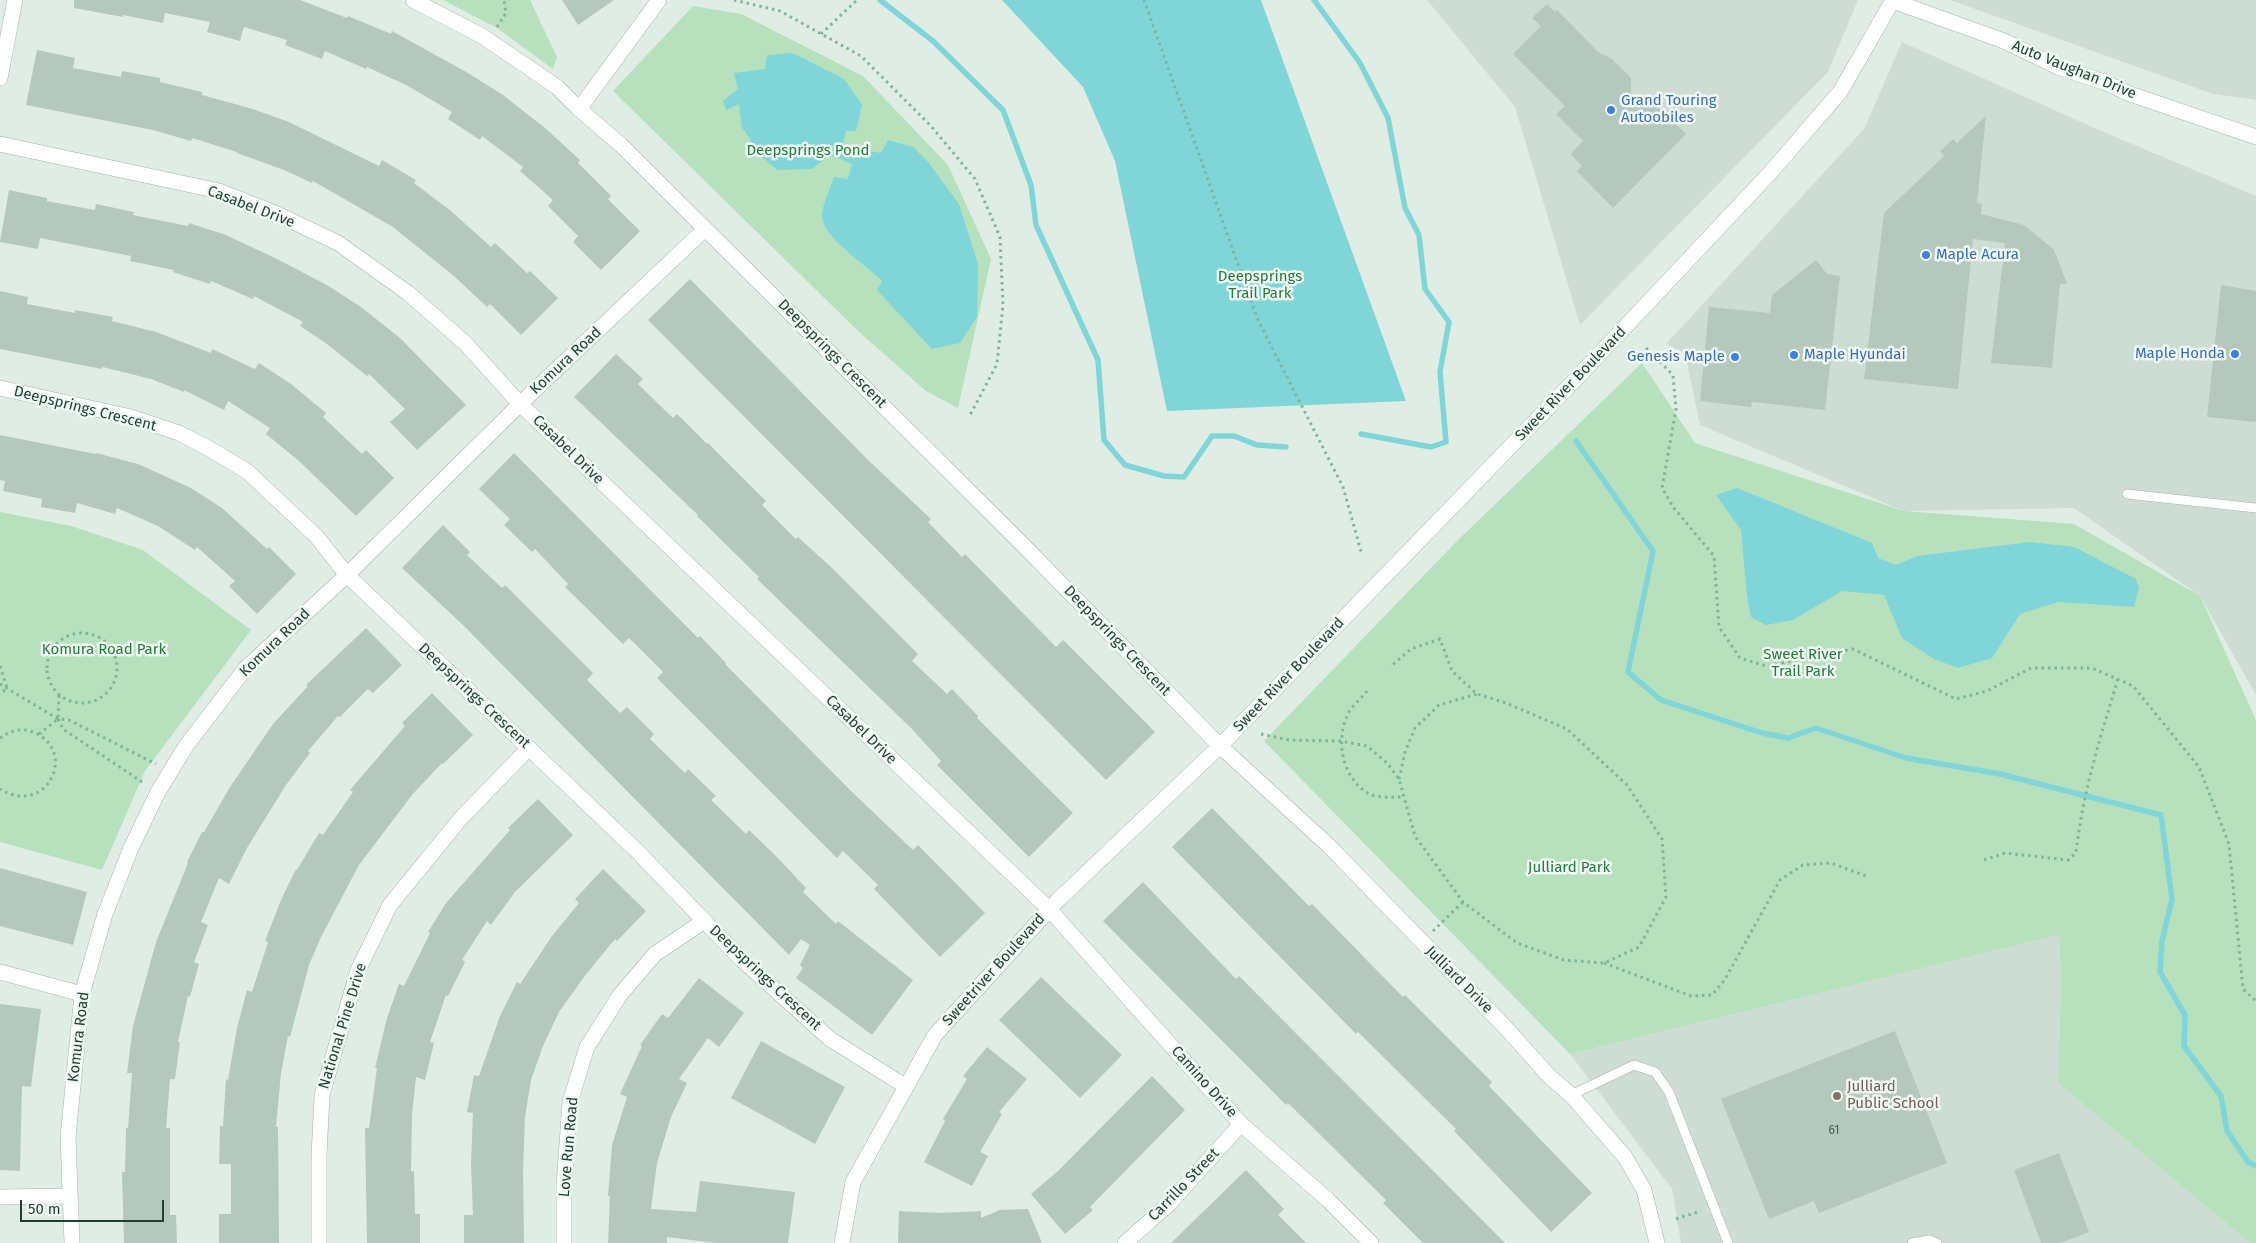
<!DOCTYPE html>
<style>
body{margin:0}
#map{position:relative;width:2256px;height:1243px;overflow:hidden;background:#e0ede5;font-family:"Fira Sans",sans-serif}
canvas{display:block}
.scale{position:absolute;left:20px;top:1200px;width:144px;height:22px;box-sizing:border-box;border:2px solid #1e3f32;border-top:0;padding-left:6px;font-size:15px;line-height:18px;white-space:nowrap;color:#1e3f32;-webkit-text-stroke:4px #f0f9f4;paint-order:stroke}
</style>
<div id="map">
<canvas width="2256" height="1243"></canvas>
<div class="scale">50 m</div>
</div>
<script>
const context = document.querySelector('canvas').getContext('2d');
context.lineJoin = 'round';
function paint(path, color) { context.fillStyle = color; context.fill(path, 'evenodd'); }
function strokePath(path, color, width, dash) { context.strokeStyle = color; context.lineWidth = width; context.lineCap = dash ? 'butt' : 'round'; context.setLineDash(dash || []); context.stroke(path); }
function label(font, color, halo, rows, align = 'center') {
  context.font = font + ' "Fira Sans",sans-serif'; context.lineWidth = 5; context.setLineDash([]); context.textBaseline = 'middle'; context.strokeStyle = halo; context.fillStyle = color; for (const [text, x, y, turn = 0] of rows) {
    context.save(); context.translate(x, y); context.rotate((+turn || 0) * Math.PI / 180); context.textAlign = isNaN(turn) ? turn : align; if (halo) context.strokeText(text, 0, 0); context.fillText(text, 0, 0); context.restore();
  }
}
paint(new Path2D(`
 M1427,0H1858L1828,72L1580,325L1515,107Z
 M1950,0H2256V100L2213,94Z
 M1902,42L2099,130L2256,196V695L2200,596L2074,508L1904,511L1700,425L1685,353L1666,344L1864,129Z
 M2059,935L2061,981L2058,1083L2250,1243H1681L1672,1189L1570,1054Z`), '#ceddd4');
paint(new Path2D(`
 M443,0H530L557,57L553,69L497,28Z
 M693,6L741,14L863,76L948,165L991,259L958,408L926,391L858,331L613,91Z
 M1642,363L1695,443L1904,511L2074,524L2200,596L2256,720V1243H2250L2058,1083L2061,981L2059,935L1570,1054L1264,741L1457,541Z
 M0,512L71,526L143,550L251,630L145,771L102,870L0,842Z`), '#b6e1bc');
paint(new Path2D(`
 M1002,0H1261L1406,401L1167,411L1115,161L1083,87Z
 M793,53L844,79L862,105L856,131H846L842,146L881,153L888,140L913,147L928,162L959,204L978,264L977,317L960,343L932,349L877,290L882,281C867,265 821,237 822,215C823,203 830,189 834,177L848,179L852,164L830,155L812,169L777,170L753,148L749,137L742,128L739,104L726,110L723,101L738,89L734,73L765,69L767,55Z
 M1737,488L1872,543L1878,558L1896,565L1917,556L2030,542L2074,547L2136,579L2139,588L2134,607L2058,602L2020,614L1992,658L1958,668L1934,659L1902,638L1884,595L1842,591L1793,620L1766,625L1751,617L1747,596L1741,530L1716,495Z`), '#80d5d9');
strokePath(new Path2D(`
 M880,0L933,41L1003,110L1031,185L1036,225L1098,360L1104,440L1125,465L1164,476L1184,477L1212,436H1234L1257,445L1286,447
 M1314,0L1360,63L1388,118L1405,208L1419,235L1425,289L1449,322L1440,372L1446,442L1431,447L1361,434
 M1576,441L1653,551L1628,672L1661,700L1762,733L1788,738L1816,728L1906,758L2000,774L2161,815L2172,899L2162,941L2160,972L2185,1015L2184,1046L2221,1096L2227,1131L2248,1162L2256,1166`), '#80d5d9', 5.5);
paint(new Path2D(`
 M74,0H300L347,18L348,16L391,34L392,31L468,73L503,95L545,128L580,160L578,163L611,196L608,199L640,231L601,270L573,242L578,236L548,206L553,200L520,171L523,167L482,136L480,140L448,119L452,112L408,86L367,67L366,69L325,51L322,59L285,45L287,40L244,27L240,41L207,32L210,22L165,13L163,23L123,15V17L74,8Z
 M562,0H614L578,25Z
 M1547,4L1555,12L1557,10L1598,52L1612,59L1631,78V97H1648L1686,134L1613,208L1577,171L1582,166L1571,154L1583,141L1556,114L1565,106L1513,54L1541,26L1532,18Z
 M37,50L75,58L73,68L121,77L122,71L160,78V82L202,92V95L253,109L289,122L379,166L382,160L416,180L414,183L451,211L491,247L495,243L527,273L530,271L558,298L521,335L490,304L487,307L455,277L393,227L313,181L312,183L284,170L237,153V152L192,138L191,141L153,130L26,105Z
 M1986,116L1977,203L1982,204L1981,214L2024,225L2054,250L2067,284H2060L2052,368L1991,363L2005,243L1973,239L1958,389L1864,379L1884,213L1944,156L1940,151L1953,139L1957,143Z
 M9,190L47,198V201L95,210L96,204L134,212L133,215L188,226L189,223L226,235L275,258L327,285L361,307L400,338L466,405L417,450L390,422L405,409L369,374L367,376L327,344L300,326L303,322L254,296L253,299L211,281L210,284L173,272L174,270L130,261L131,256L40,238L38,249L0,242Z
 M1816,260L1827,274L1840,276L1825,410L1752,402L1751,407L1700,401L1709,307L1770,313L1772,295Z
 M690,279L868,460L931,519L928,522L962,557L965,554L1056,647L1063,640L1155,732L1106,780L648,320Z
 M2221,285L2256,291V422L2207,417Z
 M0,291L28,297L27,304L75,313V310L113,317L112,321L156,332L211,353L212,349L255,369L259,363L291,384L326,413L323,417L362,454L366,450L394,478L356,516L299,461L266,434L270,428L228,401L224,410L184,390V392L151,379L103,367L102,369L0,349Z
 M616,354L643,379L638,384L673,418L677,414L707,444L708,443L766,501L762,505L796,539L798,537L831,567L918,654L912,661L947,694L952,689L978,716L977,718L1073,813L1029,857L937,765L941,761L912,729L757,579L759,577L697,516L698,515L574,397Z
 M0,435L96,454V453L138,464L191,488L222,508L267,549L269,547L296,574L257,614L229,586L235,581L197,547L195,550L158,526L117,508L115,514L77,503L75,513L41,507L42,499L3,491L5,481L0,480Z
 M514,453L698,638L700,636L726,663L725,664L851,791L913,850L918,845L985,913L940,957L874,889L878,885L843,851L837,858L657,678L663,672L629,638L623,644L565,587L568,584L535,549L532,552L504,525L510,519L479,489Z
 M443,525L470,552L467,555L502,588L505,585L593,673L587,680L620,713L627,707L654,734L650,739L685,773L688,769L716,796L711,800L746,834L749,830L777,857L806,888L803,892L836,924L838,921L913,980L872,1035L796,978L803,968L800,965L810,945L801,939L789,955L464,626L402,568Z
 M366,628L402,665L373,693L368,689L340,717L338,716L308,751L310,753L286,785L247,848L229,884L219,878L201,922L208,925L194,962L199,964L190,997L188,996L178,1042H180L175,1079H170L166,1128H170V1215H176L177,1243H124L122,1172H125L126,1128H128L132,1073H127L133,1026L156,942L188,863L187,862L202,832H204L230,787L273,724L308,686L306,685Z
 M432,693L473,735L443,764L442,763L412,795L359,865L321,937L309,965L290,1037L288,1036L281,1073L276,1127H278L279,1243H219V1214H231V1164H219L220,1126H223L226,1079L228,1080L237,1028L247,990L252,992L268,942L265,941L281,900L296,869L297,870L319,833L323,835L353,792L350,790L405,726L402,723Z
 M538,799L573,835L515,892L491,925L487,921L462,960L465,962L448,996L446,995L430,1042L434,1043L425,1080L416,1077L412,1115L411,1171H414L415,1214H420V1243H367L365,1128H369L377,1068H375L387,1018L399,984L404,986L430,933L428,932L446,903L510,830L508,828Z
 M1212,808L1309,906L1312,904L1403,997L1405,995L1492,1082L1489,1086L1592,1193L1551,1232L1454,1131L1456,1129L1358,1032L1356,1034L1172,847Z
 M0,868L87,892L73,945L0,926Z
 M603,869L646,911L617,941L615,939L584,977L559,1012L543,1046L531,1080L525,1117L523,1170L524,1243H464V1215H473L471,1163L473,1113L467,1112L474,1075L479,1076L500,1016L517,982L520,984L552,936L579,903L575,899Z
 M1143,882L1236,979L1239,976L1505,1243H1423L1383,1203L1386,1200L1288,1103L1286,1105L1103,921Z
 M1041,977L1122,1055L1080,1098L999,1020Z
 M699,978L744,1013L719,1047L708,1038L679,1079L687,1083L671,1117L657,1163L651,1209L696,1212L700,1181L795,1192L788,1243H716L667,1237V1243H608L610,1196H608L612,1145L627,1097L620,1094L642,1046L640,1045L662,1014L668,1018Z
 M0,1004L41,1009L31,1087L22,1086L20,1171L0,1170Z
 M1895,1031L1947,1163L1819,1213L1814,1201L1769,1219L1721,1099Z
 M761,1041L845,1087L815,1144L731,1098Z
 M987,1047L1027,1079L999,1112L1002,1114L980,1152L988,1156L972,1186L924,1162L945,1121L943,1119L967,1079L963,1076Z
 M1152,1076L1185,1110L1090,1207L1093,1210L1065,1234L1031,1194L1058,1171Z
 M2059,1153L2089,1232L2060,1243H2041L2014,1170Z
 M1246,1170L1284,1209L1278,1215L1306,1243H1171Z
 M1028,1209L1042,1243H898L899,1211L940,1213L981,1211V1218L1000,1210Z`), '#b5c8be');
const service = new Path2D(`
 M2127,494L2256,508
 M1571,1095L1634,1065L1655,1072L1669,1092L1728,1243
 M1912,1243L1929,1240L1937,1243`);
const minor = new Path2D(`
 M413,0L482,36L557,87L579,109L621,145L1022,544L1220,746L1329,846L1507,1029L1549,1076L1571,1095L1625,1157L1644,1190L1657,1243
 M1893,1L2004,41L2058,67L2104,82L2130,94L2256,137
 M0,78L15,0
 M579,109L659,0
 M0,144L219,191L277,214L338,243L408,293L465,343L520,404L1049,909L1241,1124L1328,1200L1371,1243
 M0,388L131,417L179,433L210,449L248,472L317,537L347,575L637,851L741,959L830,1039L905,1086
 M0,972L82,994
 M0,1197L69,1196
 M72,1243L68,1137L82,994L105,914L131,848L158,792L186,746L245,669L347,575L520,404L705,229
 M319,1243V1156L322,1095L358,970L390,905L461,818L529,748
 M564,1243V1186L570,1102L587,1047L620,995L655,954L704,921
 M842,1243L853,1182L935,1035L1058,900L1220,746L1576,379L1770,173L1840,92L1893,0
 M1125,1243L1169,1204L1241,1124`);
strokePath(service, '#a2b5ac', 10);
strokePath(minor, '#a2b5ac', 16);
strokePath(new Path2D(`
 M734,0L780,11L861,56L931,126L975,179L1000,237L1003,305L997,364L969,417
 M1144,0L1257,318L1343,487L1362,555
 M497,27L506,13L504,0
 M821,34L857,0
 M1646,348L1673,375L1676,409L1662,488L1673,507L1714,556L1719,627L1740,658L1766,666L1853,649L1956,699L1987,691L2031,668H2092L2133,686L2199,767L2229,844L2243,989L2256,1001
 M47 668a35 35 0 1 1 70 0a35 35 0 1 1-70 0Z
 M0,666L7,688L0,694
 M0,684L58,719L69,720L156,764
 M1367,691C1362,698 1353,705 1349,712C1335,738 1341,775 1366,792C1376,799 1392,797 1404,797
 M58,719L63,729L145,784
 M39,734L58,719L59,695
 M1261,734L1289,740L1340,741L1367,746L1387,763L1399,779L1415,836L1463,902L1517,943L1564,960L1604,963L1639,947L1666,897L1662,839L1627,785L1567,729L1506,703L1477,694L1452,671L1440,639L1411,649L1390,667
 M0,738C10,731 21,727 33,732C79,750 47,818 0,789
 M1399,779L1405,752L1415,728L1439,705L1477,694
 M1984,860L2005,853L2068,860L2076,853C2083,791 2100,738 2118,679
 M1433,931L1463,902
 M1604,963L1691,996L1712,995L1724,981L1780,880L1803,865L1831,863L1866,876
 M1676,1219L1701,1211`), '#7cb49c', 3, [2.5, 4]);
strokePath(service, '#fff', 9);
strokePath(minor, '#fff', 15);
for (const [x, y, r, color] of [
 [1611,110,5,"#3f7fe0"],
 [1926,255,5,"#3f7fe0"],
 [2235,354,5,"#3f7fe0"],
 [1794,355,5,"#3f7fe0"],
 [1735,357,5,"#3f7fe0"],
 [1837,1096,5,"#8d6e63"]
]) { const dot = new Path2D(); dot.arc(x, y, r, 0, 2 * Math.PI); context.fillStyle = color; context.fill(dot); strokePath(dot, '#f0f9f4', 2); }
label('12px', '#446155', null, [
 ["61",1834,1131]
]);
label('15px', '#1e3f32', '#f0f9f4', [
 ["Auto Vaughan Drive",2074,70,22],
 ["Casabel Drive",251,207,21],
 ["Deepsprings Crescent",832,354,45],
 ["Komura Road",566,361,-43],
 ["Sweet River Boulevard",1571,384,-46],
 ["Deepsprings Crescent",85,409,14],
 ["Casabel Drive",568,450,44],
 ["Deepsprings Crescent",1117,641,46],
 ["Komura Road",275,643,-44],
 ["Sweet River Boulevard",1289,675,-46],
 ["Deepsprings Crescent",474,696,43],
 ["Casabel Drive",861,730,44],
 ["Sweetriver Boulevard",994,970,-48],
 ["Deepsprings Crescent",765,978,43],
 ["Julliard Drive",1459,980,45],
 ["National Pine Drive",343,1026,-73],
 ["Komura Road",79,1037,-83],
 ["Camino Drive",1204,1082,48],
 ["Love Run Road",569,1147,-85],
 ["Carrillo Street",1184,1185,-46]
]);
label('15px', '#366cbe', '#f0f9f4', [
 ["Grand Touring",1621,101],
 ["Autoobiles",1621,118],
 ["Maple Acura",1936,255],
 ["Maple Honda",2225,354,"right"],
 ["Maple Hyundai",1804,355],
 ["Genesis Maple",1725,357,"right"]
], 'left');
label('15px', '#237b3b', '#f0f9f4', [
 ["Deepsprings Pond",808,151],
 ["Deepsprings",1260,277],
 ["Trail Park",1260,294],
 ["Komura Road Park",104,650],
 ["Sweet River",1803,655],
 ["Trail Park",1803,672],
 ["Julliard Park",1569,868]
]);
label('15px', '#785e54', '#f0f9f4', [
 ["Julliard",1847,1087],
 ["Public School",1847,1104]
], 'left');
</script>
